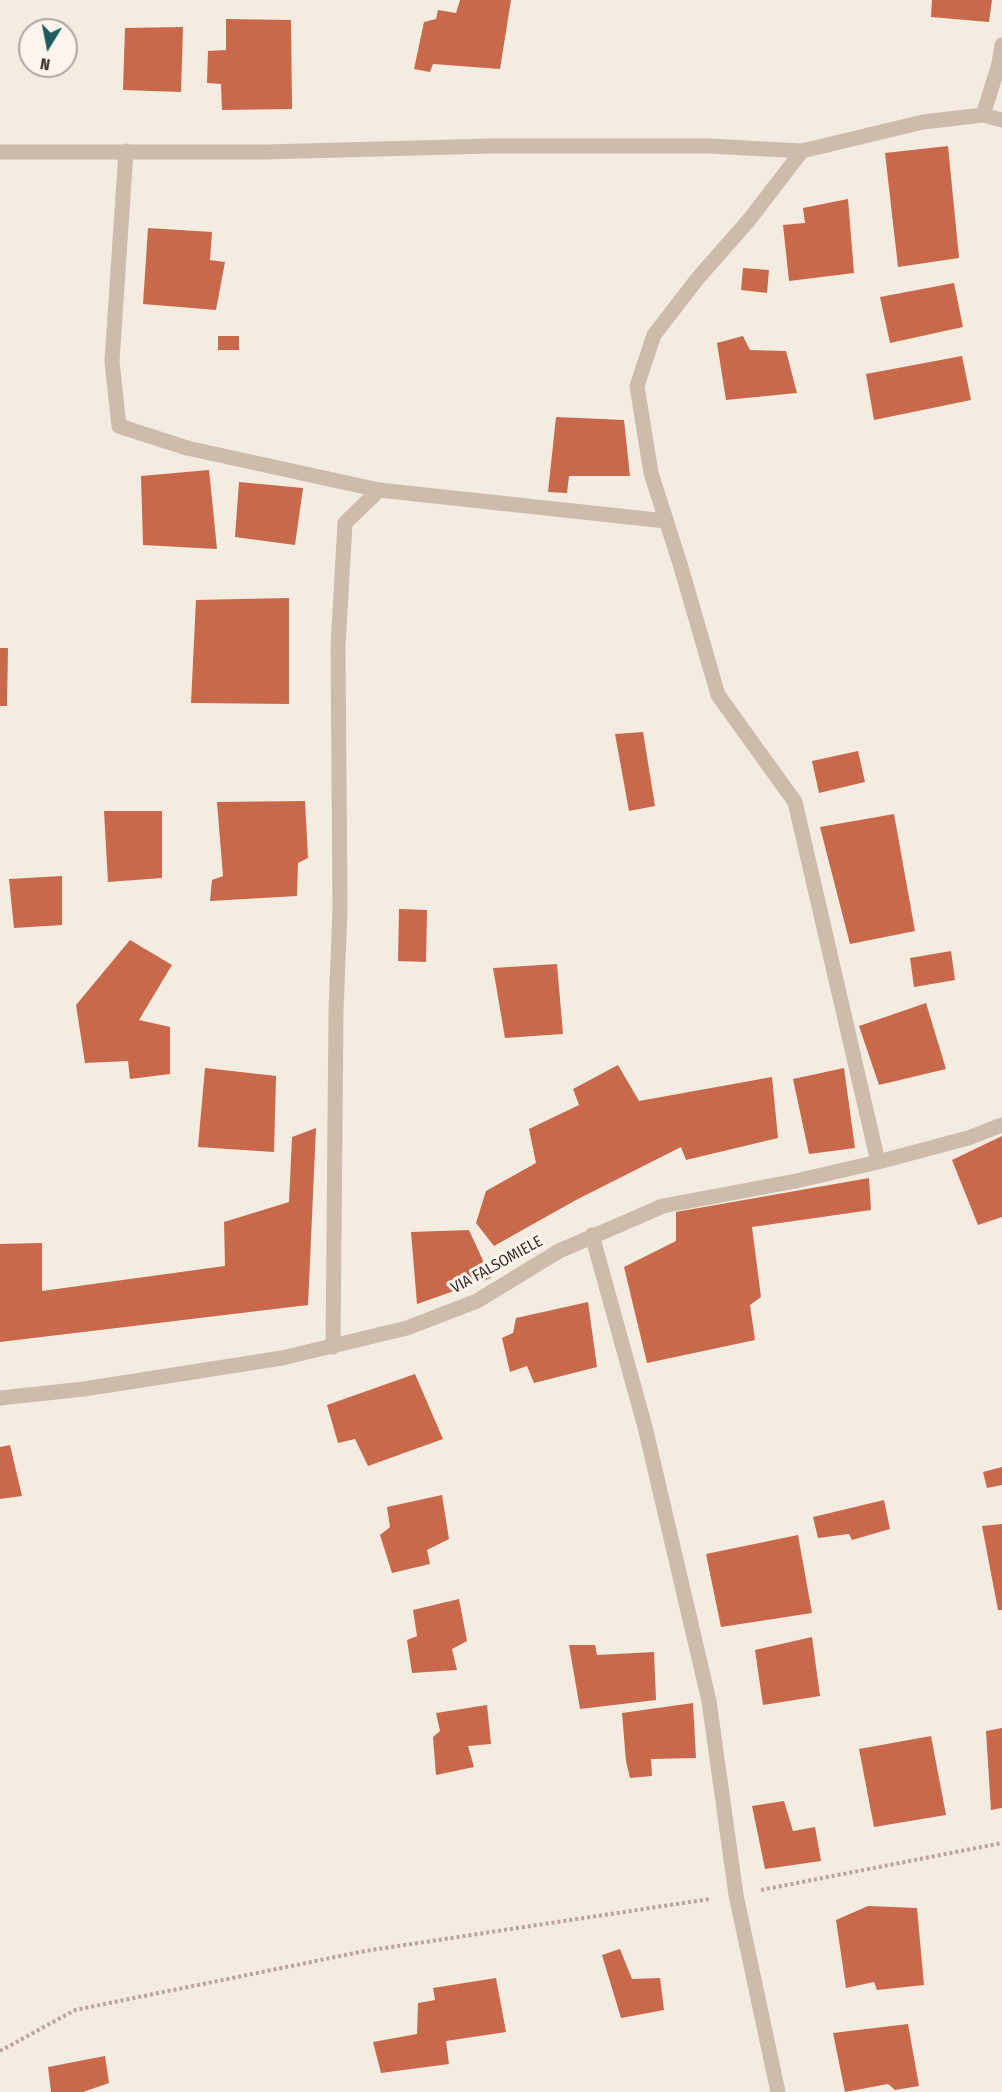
<!DOCTYPE html>
<style>
body{margin:0}
#map{position:relative;width:1002px;height:2092px;overflow:hidden;background:#f4ebe1;font-family:"Fira Sans Condensed",sans-serif}
canvas{display:block}
.north{position:absolute;left:18px;top:18px;width:60px;height:60px;box-sizing:border-box;background:#fbf5ee;border:2px solid #aea6a0;border-radius:50%;rotate:190deg;font-size:16px;font-weight:700;line-height:24px;text-align:center;color:#3b302b}
.north::after{content:'';display:block;margin:auto;width:21px;height:27px;background:#1f5a5e;clip-path:polygon(50% 0,100% 100%,50% 72%,0 100%)}
</style>
<div id="map">
<canvas width="1002" height="2092"></canvas>
<div class="north">N</div>
</div>
<script>
const context = document.querySelector('canvas').getContext('2d');
context.lineJoin = 'round';
function paint(path, color) { context.fillStyle = color; context.fill(path, 'evenodd'); }
const shape = rows => new Path2D(rows.map(r => 'M' + r).join(''));
function stroke(path, color, width, dash) { context.strokeStyle = color; context.lineWidth = width; context.lineCap = dash ? 'butt' : 'round'; context.setLineDash(dash || []); context.stroke(path); }
function drawText(font, color, halo, rows, align = 'center') {
  context.font = font + ' "Fira Sans Condensed",sans-serif'; context.lineWidth = 6; context.setLineDash([]); context.textBaseline = 'middle'; context.strokeStyle = halo; context.fillStyle = color; for (const [text, x, y, turn = 0] of rows) {
    context.save(); context.translate(x, y); context.rotate((+turn || 0) * Math.PI / 180); context.textAlign = isNaN(turn) ? turn : align; if (halo) context.strokeText(text, 0, 0); context.fillText(text, 0, 0); context.restore();
  }
}
paint(shape([
 [460,0,511,0,500,69,433,64,430,72,414,69,424,22,436,19,438,10,456,13],
 [932,0,992,0,989,22,931,17],
 [226,19,291,20,292,109,222,110,221,84,207,83,208,51,226,50],
 [183,27,181,92,123,90,125,28],
 [948,146,959,258,898,267,885,153],
 [848,199,854,273,789,281,783,225,805,223,803,208],
 [148,228,212,232,210,260,225,262,216,310,143,304],
 [743,268,769,270,767,293,741,290],
 [954,283,963,327,890,343,880,297],
 [218,336,239,336,239,350,218,350],
 [743,336,750,350,786,351,797,393,726,400,717,343],
 [962,356,971,400,874,420,866,374],
 [556,417,624,420,630,476,569,476,567,493,548,492],
 [209,470,217,549,143,545,141,476],
 [239,482,303,488,295,545,235,537],
 [289,598,289,704,191,703,196,600],
 [0,648,8,648,7,706,0,706],
 [643,732,655,806,629,811,615,734],
 [858,751,865,782,819,793,812,761],
 [305,801,308,858,298,863,297,896,210,901,212,880,223,876,217,802],
 [104,811,162,811,162,878,108,882],
 [894,814,915,931,850,944,820,827],
 [62,876,62,925,14,928,9,879],
 [399,909,427,910,426,962,398,961],
 [130,940,172,965,139,1020,170,1027,170,1074,130,1079,128,1061,85,1063,76,1005],
 [951,951,955,980,914,987,910,958],
 [557,964,563,1034,505,1038,493,968],
 [926,1003,946,1069,879,1085,859,1026],
 [618,1065,639,1101,772,1077,778,1138,686,1160,681,1147,576,1200,494,1246,476,1223,486,1191,536,1163,529,1129,579,1105,573,1089],
 [205,1068,276,1076,274,1152,198,1147],
 [844,1068,855,1148,809,1154,793,1079],
 [316,1128,308,1305,0,1342,0,1244,42,1243,42,1291,225,1266,224,1222,289,1202,292,1137],
 [1002,1136,1002,1217,978,1225,952,1160],
 [869,1178,871,1210,752,1227,761,1297,750,1305,755,1340,647,1363,624,1267,676,1241,676,1212],
 [469,1230,491,1278,417,1304,411,1232],
 [588,1302,597,1367,534,1383,527,1366,510,1372,502,1338,513,1333,516,1318],
 [415,1374,443,1439,368,1466,355,1439,338,1443,327,1405],
 [10,1445,22,1496,0,1499,0,1447],
 [1002,1467,1002,1485,987,1488,983,1472],
 [442,1495,449,1539,427,1550,430,1564,392,1573,380,1535,390,1527,387,1507],
 [884,1500,890,1529,852,1540,849,1534,818,1538,813,1517],
 [1002,1524,1002,1610,998,1610,982,1526],
 [798,1535,812,1613,721,1627,706,1554],
 [459,1599,467,1641,452,1649,457,1670,412,1673,407,1640,417,1636,413,1610],
 [812,1637,820,1696,763,1705,755,1650],
 [569,1645,595,1645,597,1655,654,1652,656,1700,580,1709],
 [693,1703,696,1758,651,1759,652,1776,630,1778,626,1761,622,1713],
 [487,1705,491,1744,468,1746,474,1767,436,1775,433,1737,440,1731,436,1713],
 [1002,1728,1002,1808,991,1810,986,1731],
 [931,1736,946,1815,874,1827,859,1749],
 [784,1801,793,1831,815,1827,821,1861,765,1869,752,1806],
 [868,1906,917,1908,924,1985,877,1990,874,1982,846,1988,836,1920],
 [620,1949,632,1979,660,1978,664,2010,621,2018,602,1955],
 [496,1978,506,2032,446,2041,449,2064,381,2073,373,2042,417,2034,418,2003,435,2000,433,1988],
 [908,2024,919,2086,895,2090,888,2084,845,2092,833,2033],
 [105,2056,109,2083,83,2092,51,2092,48,2067]
]), '#c8694b');
stroke(shape([
 [761,1890,1002,1843],
 [0,2051,75,2010,365,1951,710,1899]
]), '#b9a596', 4, [3, 3]);
stroke(shape([
 [983,115,1002,120],
 [126,151,112,361,119,426,187,448,379,490],
 [0,152,266,152,490,146,710,146,802,151],
 [878,1162,795,802,718,695,681,567,651,473,637,386,654,335,698,278,749,220,802,151,923,122,983,115,999,64,1002,45],
 [592,1235,645,1427,709,1701,736,1895,778,2092],
 [333,1347,336,1011,340,909,338,646,345,523,379,490,666,521],
 [0,1398,84,1389,282,1358,407,1328,477,1301,559,1251,663,1206,796,1181,878,1162,968,1138,1002,1125]
]), '#cdbbac', 15);
drawText('16px', '#3b302b', '#fbf5ee', [
 ["VIA FALSOMIELE",497,1265,-29]
]);
</script>
